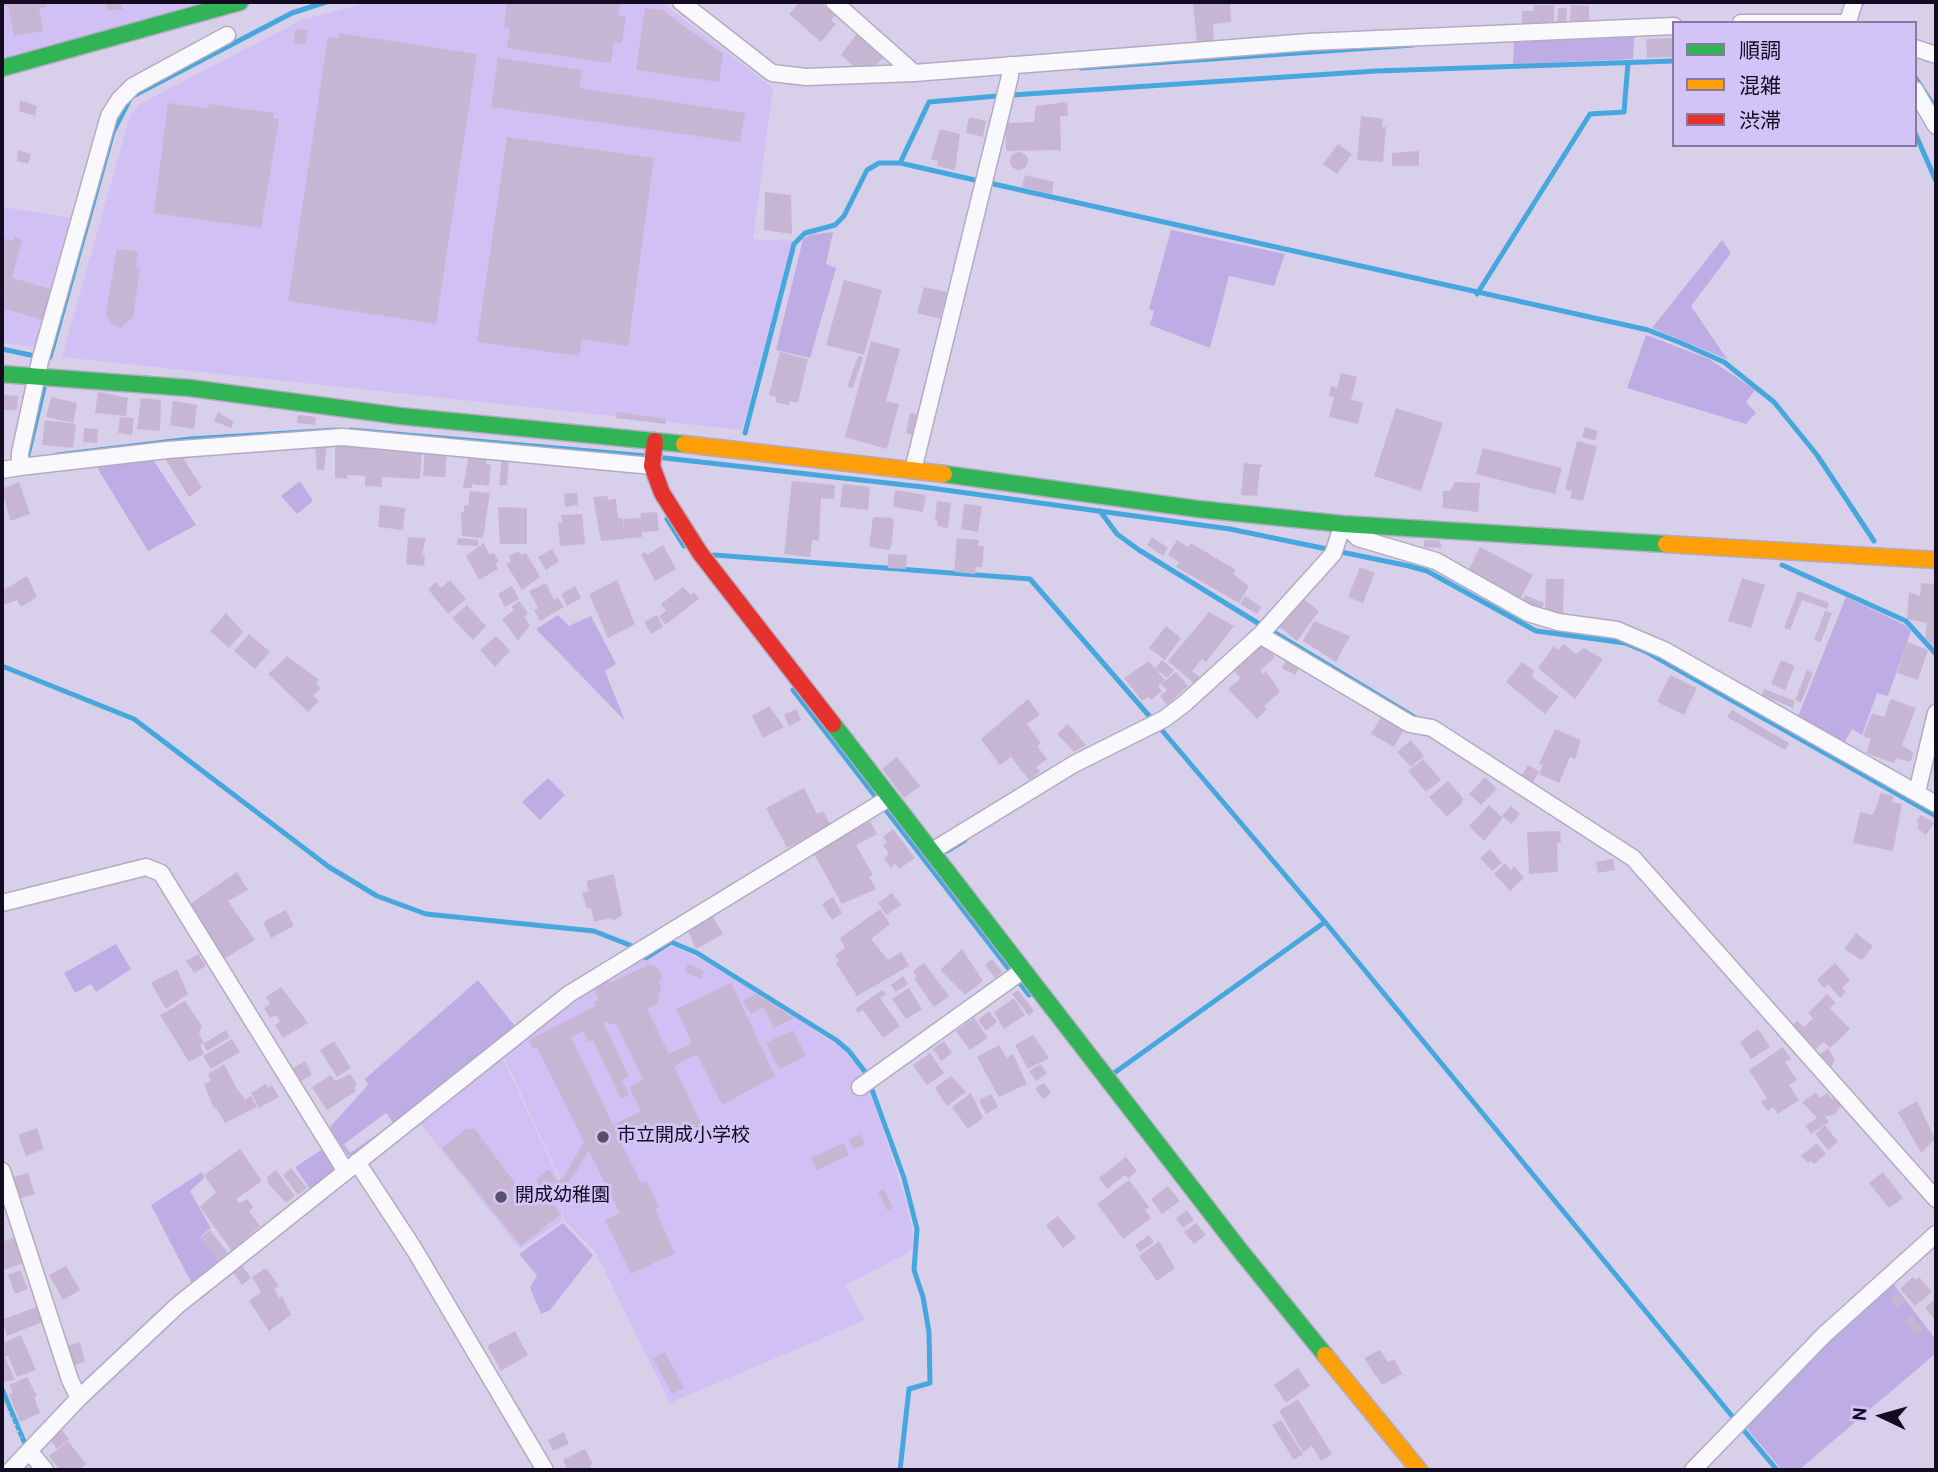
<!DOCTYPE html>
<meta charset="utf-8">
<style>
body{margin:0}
#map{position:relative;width:1938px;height:1472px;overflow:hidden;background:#d8d0eb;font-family:Overpass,"Noto Sans JP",sans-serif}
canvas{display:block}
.frame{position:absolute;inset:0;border:4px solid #130b21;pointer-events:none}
.legend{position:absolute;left:1672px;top:21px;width:245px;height:126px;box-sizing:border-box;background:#d3c4f7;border:2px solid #867aa1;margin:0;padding:9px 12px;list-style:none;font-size:21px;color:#130b21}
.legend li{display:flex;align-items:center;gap:14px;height:35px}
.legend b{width:35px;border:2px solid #867aa1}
.north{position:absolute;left:1847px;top:1381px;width:70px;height:70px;-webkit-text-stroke:5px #d3c4f7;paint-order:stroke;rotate:275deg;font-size:19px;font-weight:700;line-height:28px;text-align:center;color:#130b21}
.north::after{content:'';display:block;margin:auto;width:24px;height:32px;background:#130b21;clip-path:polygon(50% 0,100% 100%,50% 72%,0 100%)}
</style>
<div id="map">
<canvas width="1938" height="1472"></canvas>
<div class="frame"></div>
<ul class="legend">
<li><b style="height:9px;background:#30b455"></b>順調</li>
<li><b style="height:9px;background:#ff9f0a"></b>混雑</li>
<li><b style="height:9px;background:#e5322d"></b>渋滞</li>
</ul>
<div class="north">N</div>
</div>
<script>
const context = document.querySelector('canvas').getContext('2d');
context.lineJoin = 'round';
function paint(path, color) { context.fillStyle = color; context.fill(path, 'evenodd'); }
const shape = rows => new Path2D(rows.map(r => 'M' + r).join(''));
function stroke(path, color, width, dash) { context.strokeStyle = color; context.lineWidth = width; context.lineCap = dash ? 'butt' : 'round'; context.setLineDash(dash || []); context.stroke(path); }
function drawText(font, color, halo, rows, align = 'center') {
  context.font = font + ' Overpass,"Noto Sans JP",sans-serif'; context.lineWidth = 6; context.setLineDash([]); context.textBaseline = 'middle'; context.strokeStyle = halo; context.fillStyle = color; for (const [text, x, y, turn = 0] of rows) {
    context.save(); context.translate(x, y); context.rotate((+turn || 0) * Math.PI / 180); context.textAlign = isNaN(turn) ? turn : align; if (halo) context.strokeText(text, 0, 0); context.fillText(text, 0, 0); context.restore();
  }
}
paint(shape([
 [2,2,213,2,2,61],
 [370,2,661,2,773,88,753,239,792,241,742,430,62,357,130,116,141,103,302,20],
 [2,207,73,218,37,348,2,342],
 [671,946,700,959,788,1012,845,1051,862,1072,871,1094,906,1201,913,1234,912,1248,908,1253,845,1285,865,1320,670,1403,596,1253,563,1219,561,1180,503,1055,542,1022,639,956,646,961],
 [502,1057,559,1180,562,1220,520,1249,419,1122]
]), '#d0c0f3');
paint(shape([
 [1634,37,1633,59,1513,64,1514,42],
 [1171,230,1285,254,1274,286,1229,276,1210,348,1150,325,1154,311,1149,309],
 [833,232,826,264,836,268,810,358,776,350,803,239,810,235],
 [1722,240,1731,253,1691,306,1727,359,1652,328],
 [1646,335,1709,359,1755,390,1746,402,1756,413,1746,424,1627,388],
 [152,458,196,525,148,551,98,469,102,462],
 [300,481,313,501,297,514,281,496],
 [1846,597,1905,625,1911,631,1888,696,1877,693,1862,735,1852,729,1843,745,1797,719],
 [558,615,569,626,591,616,616,664,605,671,625,721,536,629],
 [548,778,565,795,540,820,522,802],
 [116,944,131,969,96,992,91,984,75,993,64,973],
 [478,980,518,1030,350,1158,329,1128,368,1085,365,1079],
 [386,1113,393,1123,350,1153,344,1144],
 [326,1147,336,1168,310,1189,295,1167],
 [202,1172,204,1178,190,1191,211,1228,201,1236,220,1262,193,1286,151,1205],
 [563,1223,593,1255,550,1310,541,1314,530,1288,537,1275,519,1254],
 [1892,1282,1936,1340,1936,1353,1799,1470,1782,1470,1744,1425]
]), '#beace4');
stroke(shape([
 [1862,3,1863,2],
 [1081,68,1413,45],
 [1915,77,1936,109],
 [1012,95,1376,71,1674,61],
 [1915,133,1936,181],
 [900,163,929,102,997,96],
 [989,183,1648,330,1681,343,1724,362,1774,402,1817,455,1874,541],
 [1477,294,1590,114,1624,112,1628,63],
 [2,349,35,356],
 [50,357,113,132,131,97,292,13,326,2],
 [350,430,647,456],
 [745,433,794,244,805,233,835,225,844,216,867,170,879,163,900,163,979,181],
 [57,455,190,439,336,430],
 [656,457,923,487,1230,529,1409,566,1427,571,1536,631,1625,643,1647,652,1936,816],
 [27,459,44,388],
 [1100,511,1117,534,1139,550,1261,625],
 [667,519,684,546],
 [714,555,1030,579,1151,718],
 [1782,565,1906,621,1936,654],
 [1275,633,1419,720],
 [2,666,134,719,329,867,377,896,426,914,594,931,632,946],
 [793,690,1029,995],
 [1160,728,1325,922,1732,1416],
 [947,851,965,840],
 [644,956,646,958,671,942,697,953,836,1040,849,1051,866,1073,904,1178,917,1229,914,1270,923,1297,929,1332,930,1383,909,1389,900,1470],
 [1114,1073,1325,922],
 [2,1389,25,1444],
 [1741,1427,1777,1470]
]), '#46a7de', 5);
paint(shape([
 [2,2,45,2,46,7,39,8,43,31,14,36,8,6,2,7],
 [106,2,121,2,123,9,108,11],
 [507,2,620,2,618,15,626,16,622,43,614,42,611,63,507,48,510,28,504,27],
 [799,2,820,2,836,15,831,20,836,24,821,42,789,14],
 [1193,2,1230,2,1231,22,1213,24,1214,43,1197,44],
 [1534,5,1554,5,1554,24,1522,23,1522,11,1534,11],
 [1571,5,1589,6,1589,21,1570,21],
 [645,8,662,10,723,54,719,82,636,70],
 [1558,8,1567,8,1566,22,1557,22],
 [296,29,308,31,305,45,293,43],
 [858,32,885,56,870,71,860,72,841,55],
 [339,33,477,54,436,324,288,301,328,37,338,38],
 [1674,38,1674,57,1647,58,1646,39],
 [498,58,582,70,579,88,745,113,740,142,491,107],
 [20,100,37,106,35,116,19,111],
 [1067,102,1068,116,1060,116,1061,150,1006,151,1005,123,1034,122,1036,106],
 [168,103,208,109,209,104,274,113,273,118,279,119,261,228,154,213],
 [1361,116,1383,119,1382,127,1386,127,1383,162,1357,160],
 [969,117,986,121,983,137,966,133],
 [940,129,960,134,955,170,937,166,938,161,931,159],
 [507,137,654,158,628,346,582,339,579,356,477,342],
 [1338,144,1352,154,1337,174,1323,164],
 [18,150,31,154,28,164,17,161],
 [1419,151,1419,166,1392,166,1392,153],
 '1010 161a9 9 0 1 1 18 0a9 9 0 1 1-18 0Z',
 [1025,175,1054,182,1052,194,1022,187],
 [765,192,791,195,792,234,764,230],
 [14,237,22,239,12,278,51,289,43,320,2,308,5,292,2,291,2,238,13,241],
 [117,249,138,252,135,267,140,268,133,317,120,328,110,323,106,313],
 [844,280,882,290,864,355,826,345],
 [924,287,947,292,940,319,917,313],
 [871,341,900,349,886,401,899,404,887,449,845,437],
 [780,352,808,359,798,403,790,401,789,405,775,402,777,397,769,395],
 [858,356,863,357,853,388,847,387],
 [1341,373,1357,377,1351,400,1363,402,1358,424,1329,417,1334,397,1329,396,1331,386,1337,388],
 [98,392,128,398,126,416,95,413],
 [2,395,18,396,17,410,2,410],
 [51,397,77,403,73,423,46,417],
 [141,398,161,400,160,431,137,429],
 [173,401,197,405,194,429,170,425],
 [1396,408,1443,423,1421,491,1374,476],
 [218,412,234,422,231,428,214,421],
 [617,412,666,419,666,424,616,418],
 [910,413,917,414,912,435,906,433],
 [298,415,316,417,315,425,297,423],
 [120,417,134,418,132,435,118,433],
 [45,420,76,424,73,448,42,445],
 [1585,427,1598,431,1595,441,1582,437],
 [84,428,98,429,97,443,83,442],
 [1577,441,1597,446,1583,501,1570,498,1572,491,1565,489],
 [335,442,422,447,420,479,382,477,382,487,365,486,365,476,347,475,347,479,335,478],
 [315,443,327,443,324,470,317,470],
 [425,448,447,450,445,477,423,476],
 [1483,448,1562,468,1555,494,1476,474],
 [469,454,487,456,486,464,491,465,489,486,472,484,472,488,463,488],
 [182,456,202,488,189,497,165,459],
 [502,457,509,457,507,485,499,485],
 [1244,463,1263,465,1260,468,1257,496,1241,495],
 [792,481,835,485,834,499,821,498,819,541,812,540,810,557,784,554],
 [19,482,30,514,10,521,2,489],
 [1455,482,1480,483,1478,512,1443,508,1443,491,1450,491],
 [843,484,870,487,868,510,840,507],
 [895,490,926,495,923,512,893,507],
 [470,491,490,493,483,538,462,536,461,512,464,513,464,505,468,506],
 [577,493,578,505,565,507,564,494],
 [608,496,608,500,616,499,618,518,623,518,624,529,624,519,641,518,640,513,657,512,659,531,642,532,642,537,601,541,593,497],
 [937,501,951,503,948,528,937,526,938,521,935,520],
 [964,504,982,506,978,532,961,529],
 [380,505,405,508,403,530,378,527],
 [498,507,527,508,527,544,500,544],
 [582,514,585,544,560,546,558,523,562,523,561,515],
 [873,517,892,518,894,521,891,548,888,550,869,547],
 [408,537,426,538,422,555,425,555,424,566,406,564],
 [1152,537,1168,548,1163,556,1147,545],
 [458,538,478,540,478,546,457,545],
 [957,538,979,540,978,546,984,546,982,567,976,567,975,574,954,572],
 [1177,540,1188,547,1191,543,1236,570,1233,574,1249,586,1239,603,1176,567,1179,562,1168,555],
 [1424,540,1439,540,1442,548,1424,547],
 [484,543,489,554,494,553,499,562,495,564,498,569,479,580,466,556],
 [663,545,676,569,655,581,641,554,645,552,647,555],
 [1480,547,1533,575,1520,599,1468,571],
 [552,549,559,562,546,570,538,557],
 [519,551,521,555,526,553,540,577,522,590,506,564,511,561,509,556],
 [888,554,907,555,906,569,888,568],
 [1360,567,1375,573,1363,603,1348,597],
 [27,576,37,597,21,607,17,600,2,606,2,591],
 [1742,578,1765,585,1751,628,1728,621],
 [1546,579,1564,579,1563,613,1545,612],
 [450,580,466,599,448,614,428,589,436,582,441,588],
 [617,580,635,624,608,638,589,594],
 [546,583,554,600,558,598,564,607,540,621,534,610,538,608,529,591],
 [1921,583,1936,584,1936,648,1925,638,1927,623,1907,619,1909,592,1920,596],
 [512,586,519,599,505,607,498,594],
 [575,586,581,598,567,606,561,594],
 [683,587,691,595,694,592,699,599,665,625,659,616,666,611,661,604],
 [1798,591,1829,603,1827,609,1802,600,1790,630,1784,628],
 [1525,595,1544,603,1541,610,1522,602],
 [1245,596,1261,607,1257,614,1240,604],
 [1304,599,1319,611,1297,641,1280,627],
 [519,601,528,613,524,617,530,625,518,641,502,619,514,610,511,607],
 [467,605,486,626,473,640,452,618],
 [1825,611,1832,613,1821,642,1814,640],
 [1209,612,1234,626,1206,662,1202,659,1192,671,1200,677,1195,684,1168,661],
 [226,613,243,632,229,648,210,631],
 [657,615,663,627,651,634,644,622],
 [1314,621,1350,636,1336,662,1303,641],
 [1166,626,1181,638,1165,660,1149,648],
 [249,634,270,652,255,669,234,651],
 [496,636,510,651,495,667,480,650],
 [1907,642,1928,650,1918,680,1897,673],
 [1263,644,1275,657,1260,671,1263,674,1266,671,1280,692,1264,706,1267,709,1257,719,1228,689,1241,678,1234,671],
 [1564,644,1576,654,1584,648,1603,659,1575,699,1538,668,1554,646,1558,650],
 [287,656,319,680,316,684,321,688,313,696,319,701,308,712,268,674],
 [1287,659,1300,666,1295,675,1282,668],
 [1162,660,1174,670,1167,678,1155,668],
 [1781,660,1795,666,1785,690,1771,684],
 [1149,661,1165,680,1158,686,1162,691,1151,700,1148,697,1142,701,1124,678],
 [1522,662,1534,671,1532,677,1559,697,1545,714,1506,682],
 [1807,670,1813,673,1801,703,1795,700],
 [1176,672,1188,686,1167,705,1160,696,1167,690,1161,684],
 [1670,675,1697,688,1684,715,1657,702],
 [1764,689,1795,701,1793,708,1762,695],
 [1028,699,1040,715,1027,724,1041,743,1037,746,1047,759,1036,767,1040,772,1029,780,1011,757,1000,765,981,739],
 [1891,699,1916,708,1902,745,1914,753,1910,762,1896,758,1894,763,1866,753,1871,739,1863,736,1872,713,1884,717],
 [769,706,784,727,763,738,752,716],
 [796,709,801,720,789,726,784,715],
 [1732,710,1789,743,1785,750,1727,717],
 [1381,717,1404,729,1394,747,1371,734],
 [1068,724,1086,745,1074,752,1057,734],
 [1555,729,1581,740,1575,759,1570,757,1559,783,1539,774,1543,765,1539,764],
 [1411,740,1424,756,1411,767,1397,752],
 [897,757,920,786,904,798,882,769],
 [1423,759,1441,780,1426,792,1408,771],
 [1528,765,1539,771,1533,783,1521,777],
 [1485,777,1497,789,1481,805,1469,794],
 [1448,781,1463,798,1462,803,1447,817,1429,797],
 [804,788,817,814,823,811,831,826,787,848,766,808],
 [1881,793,1893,796,1892,802,1902,804,1893,851,1853,843,1860,812,1873,815],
 [1489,805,1503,818,1484,841,1469,826],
 [1511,806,1520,814,1511,824,1502,816],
 [1921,815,1934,823,1926,835,1917,828,1919,824,1916,822],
 [870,821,877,834,856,845,873,875,869,877,876,889,842,904,813,852],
 [893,829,915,858,899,869,895,864,891,868,884,858,889,854,883,845,887,842,883,837],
 [1560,831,1561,842,1557,843,1558,872,1529,874,1527,832],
 [1490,849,1502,863,1492,871,1480,858],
 [1613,859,1615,870,1598,873,1596,862],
 [1505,863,1511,870,1514,866,1524,878,1510,891,1494,874],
 [237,872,248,890,228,901,255,940,224,959,187,906],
 [614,874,622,915,613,921,612,918,594,922,591,908,587,909,582,893,589,891,586,881],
 [892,893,901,905,886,915,878,903],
 [833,897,842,913,832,920,822,904],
 [880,909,890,924,871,939,888,960,901,952,909,966,857,996,836,963,839,961,835,955,845,948,840,938],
 [286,910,294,926,271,938,263,922],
 [712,915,723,934,696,949,687,929],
 [1856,933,1873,946,1862,960,1844,949],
 [962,949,983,981,965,995,940,970],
 [198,954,206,966,194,973,186,961],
 [992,959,1002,972,995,978,985,965],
 [924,963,949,996,934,1007,914,978,917,977,913,971],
 [1835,963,1850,980,1842,988,1846,992,1840,998,1828,984,1824,988,1817,980],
 [650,964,656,966,663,978,658,981,661,986,658,1003,647,1009,669,1054,692,1043,676,1009,731,983,775,1076,722,1105,697,1054,674,1066,702,1126,658,1146,646,1122,618,1136,641,1183,647,1181,659,1207,655,1209,675,1253,631,1274,605,1220,620,1213,589,1151,568,1184,567,1181,546,1196,561,1214,521,1246,442,1148,467,1128,470,1130,474,1128,527,1199,563,1178,584,1142,537,1047,533,1049,529,1040,595,1006,594,1002,598,1000,593,986,607,978,610,983],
 [603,1022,617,1025,643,1080,629,1087,641,1111,613,1125,571,1037,583,1031,588,1042,593,1040,621,1099,629,1095,622,1080,629,1077],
 [688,964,704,971,701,979,685,972],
 [177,969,188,994,166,1009,151,983],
 [903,976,908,984,896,992,891,985],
 [281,987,308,1023,283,1038,275,1025,280,1021,276,1015,270,1018,264,1008,270,1004,266,997],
 [909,988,922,1009,906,1019,892,999],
 [882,990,886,994,880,998,900,1026,883,1038,863,1010,858,1013,855,1009],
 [1018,990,1034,1011,1029,1016,1012,994],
 [756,994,794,1018,774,1028,763,1007,751,1014,743,1001],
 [1827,994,1836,1003,1830,1008,1850,1029,1830,1048,1824,1042,1815,1050,1791,1027,1797,1021,1804,1027,1813,1018,1808,1013],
 [1014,998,1025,1015,1004,1029,994,1012],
 [185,1001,202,1026,199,1034,204,1043,200,1045,204,1054,189,1062,160,1015],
 [989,1011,997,1022,986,1031,978,1020],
 [974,1018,988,1038,970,1050,956,1031],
 [1758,1029,1770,1047,1751,1059,1740,1042],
 [226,1030,230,1037,207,1051,203,1044],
 [793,1030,806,1056,779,1069,766,1043],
 [1033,1035,1049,1058,1028,1069,1015,1045],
 [232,1039,240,1052,211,1069,203,1056],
 [334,1041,351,1068,337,1077,320,1050],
 [944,1041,952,1053,941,1061,933,1049],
 [999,1045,1007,1058,1013,1054,1027,1084,999,1097,977,1057],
 [1783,1047,1791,1059,1785,1062,1797,1080,1789,1085,1799,1100,1778,1114,1773,1107,1768,1111,1761,1102,1767,1098,1749,1070],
 [1828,1048,1835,1060,1829,1070,1818,1056],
 [930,1053,944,1073,927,1085,913,1065],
 [305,1061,312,1075,297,1083,290,1070],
 [224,1064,237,1089,245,1099,251,1096,257,1107,225,1123,216,1108,214,1109,204,1084,211,1081,208,1074],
 [1041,1064,1047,1074,1036,1081,1029,1071],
 [350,1074,357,1085,354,1088,356,1091,327,1110,312,1087,331,1075,335,1081],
 [951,1076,966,1092,947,1106,935,1088],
 [1044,1083,1051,1093,1043,1099,1035,1088],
 [266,1084,268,1088,272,1085,279,1097,259,1108,251,1093],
 [1816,1092,1820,1098,1827,1093,1832,1099,1835,1096,1841,1105,1835,1114,1828,1116,1824,1114,1829,1122,1811,1134,1805,1126,1817,1118,1802,1102],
 [971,1093,983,1118,968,1129,952,1107],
 [991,1094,998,1107,986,1114,979,1100],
 [1917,1101,1935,1139,1921,1153,1898,1112],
 [1825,1125,1838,1142,1828,1150,1815,1134],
 [37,1128,44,1149,26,1156,18,1135],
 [860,1134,865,1144,854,1149,849,1140],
 [844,1143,849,1155,817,1170,811,1158],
 [1817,1143,1826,1154,1814,1164,1811,1161,1808,1163,1801,1156],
 [240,1149,262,1181,236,1199,239,1203,247,1199,253,1207,249,1211,260,1226,232,1251,200,1207,216,1192,204,1175],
 [1126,1157,1137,1171,1128,1179,1125,1175,1107,1189,1099,1178],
 [291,1168,307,1188,298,1195,283,1175],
 [549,1169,557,1180,544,1190,536,1180],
 [276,1170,295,1196,286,1203,268,1183,267,1177],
 [1883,1172,1903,1198,1889,1208,1869,1183],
 [28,1173,35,1194,17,1200,10,1178],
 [1129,1180,1149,1207,1145,1210,1151,1218,1123,1239,1097,1204],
 [1168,1186,1180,1201,1162,1214,1151,1199],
 [884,1189,893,1208,887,1210,878,1192],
 [1187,1210,1194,1220,1183,1228,1176,1218],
 [1058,1216,1076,1238,1063,1248,1046,1225],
 [1196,1223,1206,1235,1194,1244,1184,1232],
 [210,1230,228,1253,218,1261,200,1238],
 [1149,1235,1154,1242,1140,1252,1135,1245],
 [15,1237,22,1264,2,1270,2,1242],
 [1159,1241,1175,1268,1157,1281,1139,1256],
 [241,1264,251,1278,242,1285,232,1271],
 [66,1266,80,1290,63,1300,49,1275],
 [266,1268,279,1286,274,1289,279,1298,282,1296,291,1315,269,1331,249,1301,261,1292,252,1277],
 [20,1270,28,1289,15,1294,8,1275],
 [1913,1277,1916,1280,1919,1277,1932,1292,1915,1306,1900,1289],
 [1898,1292,1905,1302,1897,1308,1890,1298],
 [1936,1298,1936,1321,1925,1308],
 [39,1306,45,1321,7,1336,2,1320],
 [1912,1315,1923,1329,1915,1335,1904,1321],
 [515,1331,528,1355,501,1371,487,1346],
 [21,1335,36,1370,17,1377,8,1356,5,1357,15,1380,2,1382,2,1344,6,1352,3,1343],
 [80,1342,85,1362,67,1367,61,1348],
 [1380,1350,1388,1362,1394,1359,1402,1374,1382,1385,1364,1358],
 [665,1352,684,1388,672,1394,653,1359],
 [1298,1368,1310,1386,1286,1403,1274,1385],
 [27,1377,37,1396,34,1397,40,1413,20,1422,9,1395,13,1393,9,1385],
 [1298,1399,1332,1454,1321,1461,1312,1446,1303,1452,1279,1411],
 [1281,1420,1303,1454,1294,1460,1272,1425],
 [60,1428,69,1439,57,1449,48,1437],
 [564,1432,569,1444,553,1451,548,1440],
 [68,1441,86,1464,79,1470,60,1470,49,1456],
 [585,1449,593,1464,590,1466,592,1470,568,1470,563,1460]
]), '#c7b6d3');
const street = shape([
 [681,2,772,73,806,77,914,73],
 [834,2,914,73,1309,42,1674,26],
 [1848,22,1854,2],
 [1741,23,1848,23],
 [1915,48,1936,55],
 [1915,90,1936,126],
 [20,467,167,450,342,437,652,466],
 [2,470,20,467,20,453,40,361,109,116,119,100,133,86,227,35],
 [913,470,1010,76,1010,65],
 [1343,524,1358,538,1436,561,1528,613,1558,622,1617,630,1664,650,1936,804],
 [1260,635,1410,724,1432,728,1633,858,1936,1199],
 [1917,792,1936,713],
 [932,851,1074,764,1164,719,1184,704,1260,635,1333,554,1343,524],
 [2,903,146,867,161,873,345,1170],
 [860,1087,1022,971],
 [357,1162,414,1249,545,1470],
 [2,1171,70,1380,79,1398],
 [29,1451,45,1470],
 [11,1470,79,1398,178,1305,569,994,889,798],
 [1693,1470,1824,1335,1936,1234]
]);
const fast = shape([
 [2,68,240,2],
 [2,374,190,388,400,416,684,444],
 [944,474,1198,509,1343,524,1666,544],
 [833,724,1239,1249,1325,1355]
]);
const slow = shape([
 [684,444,944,474],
 [1666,544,1936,560],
 [1325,1355,1419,1470]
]);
const jam = shape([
 [655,441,652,466,662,493,700,553,833,724]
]);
stroke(street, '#b2abc2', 19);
stroke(fast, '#b2abc2', 19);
stroke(slow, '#b2abc2', 19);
stroke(jam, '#b2abc2', 19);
stroke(shape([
 [2,1399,20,1438]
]), '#d0cdd6', 3.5, [2, 5]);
stroke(street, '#f9f8fc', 16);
stroke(fast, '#30b455', 16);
stroke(slow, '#ff9f0a', 16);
stroke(jam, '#e5322d', 16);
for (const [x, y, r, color] of [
 [603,1137,7,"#585068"],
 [501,1197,7,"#585068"]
]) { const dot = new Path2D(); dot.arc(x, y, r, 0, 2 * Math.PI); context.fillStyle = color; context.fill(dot); stroke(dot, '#d3c4f7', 2.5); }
drawText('19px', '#130b21', '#d3c4f7', [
 ["市立開成小学校",617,1137],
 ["開成幼稚園",515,1197]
], 'left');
</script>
